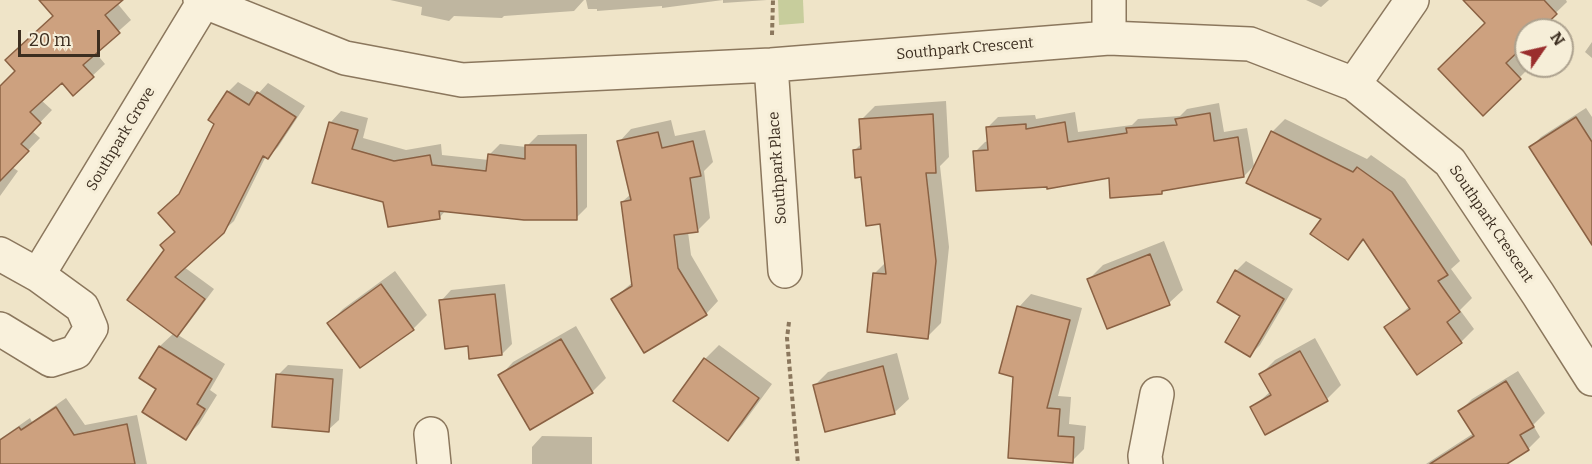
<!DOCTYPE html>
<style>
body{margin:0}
#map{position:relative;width:1592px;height:464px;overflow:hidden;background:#efe4c8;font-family:Bitter,serif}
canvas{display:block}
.north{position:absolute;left:1514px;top:18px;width:60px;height:60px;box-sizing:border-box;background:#f6eed8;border:2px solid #aca18e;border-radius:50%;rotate:56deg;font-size:16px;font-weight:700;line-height:24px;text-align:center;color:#3c2e20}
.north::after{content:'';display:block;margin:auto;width:21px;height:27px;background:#9a2e2d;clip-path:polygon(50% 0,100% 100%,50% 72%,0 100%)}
.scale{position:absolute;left:18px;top:30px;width:82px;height:27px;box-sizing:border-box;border:3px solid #3c2e20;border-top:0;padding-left:8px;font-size:18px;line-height:21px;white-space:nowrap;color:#3c2e20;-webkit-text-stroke:4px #f6eed8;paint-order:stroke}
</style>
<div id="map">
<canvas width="1592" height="464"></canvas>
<div class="north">N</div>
<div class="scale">20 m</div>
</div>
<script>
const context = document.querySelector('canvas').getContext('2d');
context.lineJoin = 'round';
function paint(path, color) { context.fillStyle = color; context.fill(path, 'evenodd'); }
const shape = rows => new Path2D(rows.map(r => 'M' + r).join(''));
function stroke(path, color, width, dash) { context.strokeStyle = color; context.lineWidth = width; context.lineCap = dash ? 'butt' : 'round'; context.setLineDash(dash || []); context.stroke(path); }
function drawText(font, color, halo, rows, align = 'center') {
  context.font = font + ' Bitter,serif'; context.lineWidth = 6; context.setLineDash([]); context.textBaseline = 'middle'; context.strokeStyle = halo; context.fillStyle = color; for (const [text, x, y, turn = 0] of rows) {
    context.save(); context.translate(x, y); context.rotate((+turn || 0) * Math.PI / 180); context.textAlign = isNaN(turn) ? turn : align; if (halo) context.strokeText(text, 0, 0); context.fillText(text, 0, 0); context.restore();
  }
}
paint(shape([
 [778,0,803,0,804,23,779,25]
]), '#c7cd9c');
paint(shape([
 [53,0,119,0,117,3,131,20,95,52,105,64,73,94,62,81,41,100,52,110,32,131,40,138,12,167,18,171,0,196,0,89,17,71,54,15],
 [390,0,584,0,574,11,504,16,502,18,454,16,449,21,421,15,422,7],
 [586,0,723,0,662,8,662,6,597,11,597,9,588,9],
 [723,0,767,0,723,3],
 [1306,0,1329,0,1321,7],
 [1482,0,1566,0,1567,2,1538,30,1526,30,1516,51,1526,61,1526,66,1531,66,1483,114,1487,23],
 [1592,42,1592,58,1585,52],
 [238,82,258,94,268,83,305,106,278,147,268,157,266,156,234,221,184,267,214,289,187,325,178,335,225,364,210,390,217,395,199,424,185,438,158,388,141,377,160,346,174,333,166,249,176,231,182,193,216,123,210,119,228,92],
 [946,101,949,157,940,166,949,247,941,323,927,337,875,273,886,262,882,222,855,150,862,143,861,120,875,106],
 [1219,103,1224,132,1247,128,1254,166,1244,176,1165,189,1162,192,1110,176,975,152,985,142,989,141,988,127,998,117,1035,115,1036,119,1075,112,1078,132,1132,125,1138,119,1180,116,1187,109],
 [1586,108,1592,117,1592,244,1531,147,1541,137],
 [341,111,368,118,363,138,406,150,441,144,442,155,489,160,489,155,500,144,526,147,538,135,587,134,587,207,576,218,446,210,440,217,385,201,330,123],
 [1285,119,1367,159,1371,155,1405,179,1460,261,1451,269,1472,298,1460,310,1474,329,1461,342,1386,327,1410,306,1365,239,1348,258,1272,132],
 [671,120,675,136,705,130,713,162,704,171,710,218,697,231,688,232,691,255,718,301,706,314,613,299,633,282,622,202,631,194,619,142,631,129],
 [1164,241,1183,290,1169,303,1089,279,1103,265],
 [1246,261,1293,289,1260,345,1250,355,1242,315,1236,271],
 [395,271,427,315,413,329,329,323,343,309],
 [505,284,512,344,502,354,469,345,441,301,451,290],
 [1031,294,1082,308,1058,396,1071,397,1069,424,1086,426,1084,449,1072,461,1015,376,1019,307],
 [576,326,606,378,592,392,500,376,513,362],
 [1315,338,1341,385,1327,399,1252,408,1271,391,1261,374,1275,360],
 [719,345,772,384,742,425,728,439,705,359],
 [897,353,909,399,895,412,826,430,814,386,828,372],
 [288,365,343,369,339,420,328,430,278,375],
 [1518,371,1545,413,1533,425,1540,437,1528,449,1504,464,1426,464,1474,433,1460,411,1472,399],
 [66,398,85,425,137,415,147,464,5,464,0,457,0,439,30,418,32,422],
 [542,436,592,437,592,464,532,464,532,447]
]), '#0003');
const building = shape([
 [39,0,123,0,105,15,120,33,83,65,94,77,73,96,62,83,30,112,41,123,21,144,29,151,0,181,0,86,15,71,5,60,53,16,39,0],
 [1463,0,1544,0,1557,14,1540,30,1526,30,1526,44,1506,63,1521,79,1483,116,1438,69,1485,23,1463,0],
 [227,91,249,105,257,92,296,117,268,159,263,156,224,233,175,277,205,299,177,337,127,300,164,250,160,245,175,232,158,213,179,194,214,124,208,120,227,91],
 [1210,113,1214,141,1238,137,1244,177,1162,191,1162,194,1110,198,1109,178,1047,189,1047,187,976,191,973,151,988,150,986,127,1026,124,1026,129,1065,122,1068,142,1127,133,1126,128,1177,125,1175,119,1210,113],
 [933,114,936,173,926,173,936,261,928,339,867,332,873,273,886,274,880,224,866,226,861,177,855,178,853,150,861,149,859,119,933,114],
 [1576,117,1592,142,1592,245,1529,147,1576,117],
 [329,122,358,130,352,149,394,161,430,155,432,165,486,171,488,154,525,159,525,145,576,145,577,220,524,220,439,211,440,219,388,227,383,202,312,183,329,122],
 [1271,131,1353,172,1357,167,1392,192,1448,275,1438,281,1460,312,1447,322,1462,343,1417,375,1384,327,1410,309,1363,239,1348,260,1310,234,1321,219,1246,183,1271,131],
 [658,132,662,148,693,141,701,176,690,178,698,232,674,235,678,268,707,315,644,353,611,299,632,286,621,202,631,200,617,141,658,132],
 [1150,254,1170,305,1107,329,1087,279,1150,254],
 [1235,270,1284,299,1250,357,1225,342,1240,316,1217,302,1235,270],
 [381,284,414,330,360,368,327,323,381,284],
 [495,294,502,355,469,359,468,346,445,349,439,300,495,294],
 [1017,306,1070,320,1047,408,1060,409,1058,436,1074,437,1073,463,1008,458,1013,377,999,373,1017,306],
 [561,339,593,393,530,430,498,375,561,339],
 [159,346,212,379,197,404,205,409,186,440,142,412,156,389,139,378,159,346],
 [1300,351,1328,401,1265,435,1250,407,1271,395,1259,374,1300,351],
 [704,358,759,398,728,441,673,401,704,358],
 [883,366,895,414,825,432,813,385,883,366],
 [276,374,333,379,329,432,272,427,276,374],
 [1506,381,1534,427,1520,435,1529,450,1507,464,1430,464,1474,436,1458,411,1506,381],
 [56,407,74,435,127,424,135,464,0,464,0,440,19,427,21,430,56,407]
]);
paint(building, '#cda17f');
stroke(building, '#8a6143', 1.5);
const minor = shape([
 [200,0,345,58,462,80,771,65,1109,38,1250,44,1354,84,1450,162,1538,294,1592,379],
 [1109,0,1109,38],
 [771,65,785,271],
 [1354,84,1412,0],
 [0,254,38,275,82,307,91,328,76,352,51,360,0,329],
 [38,275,203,3],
 [431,434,434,464],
 [1146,464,1145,456,1157,394]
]);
stroke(minor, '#8b775d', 36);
stroke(shape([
 [772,35,773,0],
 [789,322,787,338,798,464]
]), '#8b775d', 4, [4.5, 3]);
stroke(minor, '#f9f1dc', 33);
drawText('15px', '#3c2e20', '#f6eed8', [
 ["Southpark Crescent",965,49,-5],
 ["Southpark Grove",121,139,-59],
 ["Southpark Place",778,168,-94],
 ["Southpark Crescent",1491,224,56]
]);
</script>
